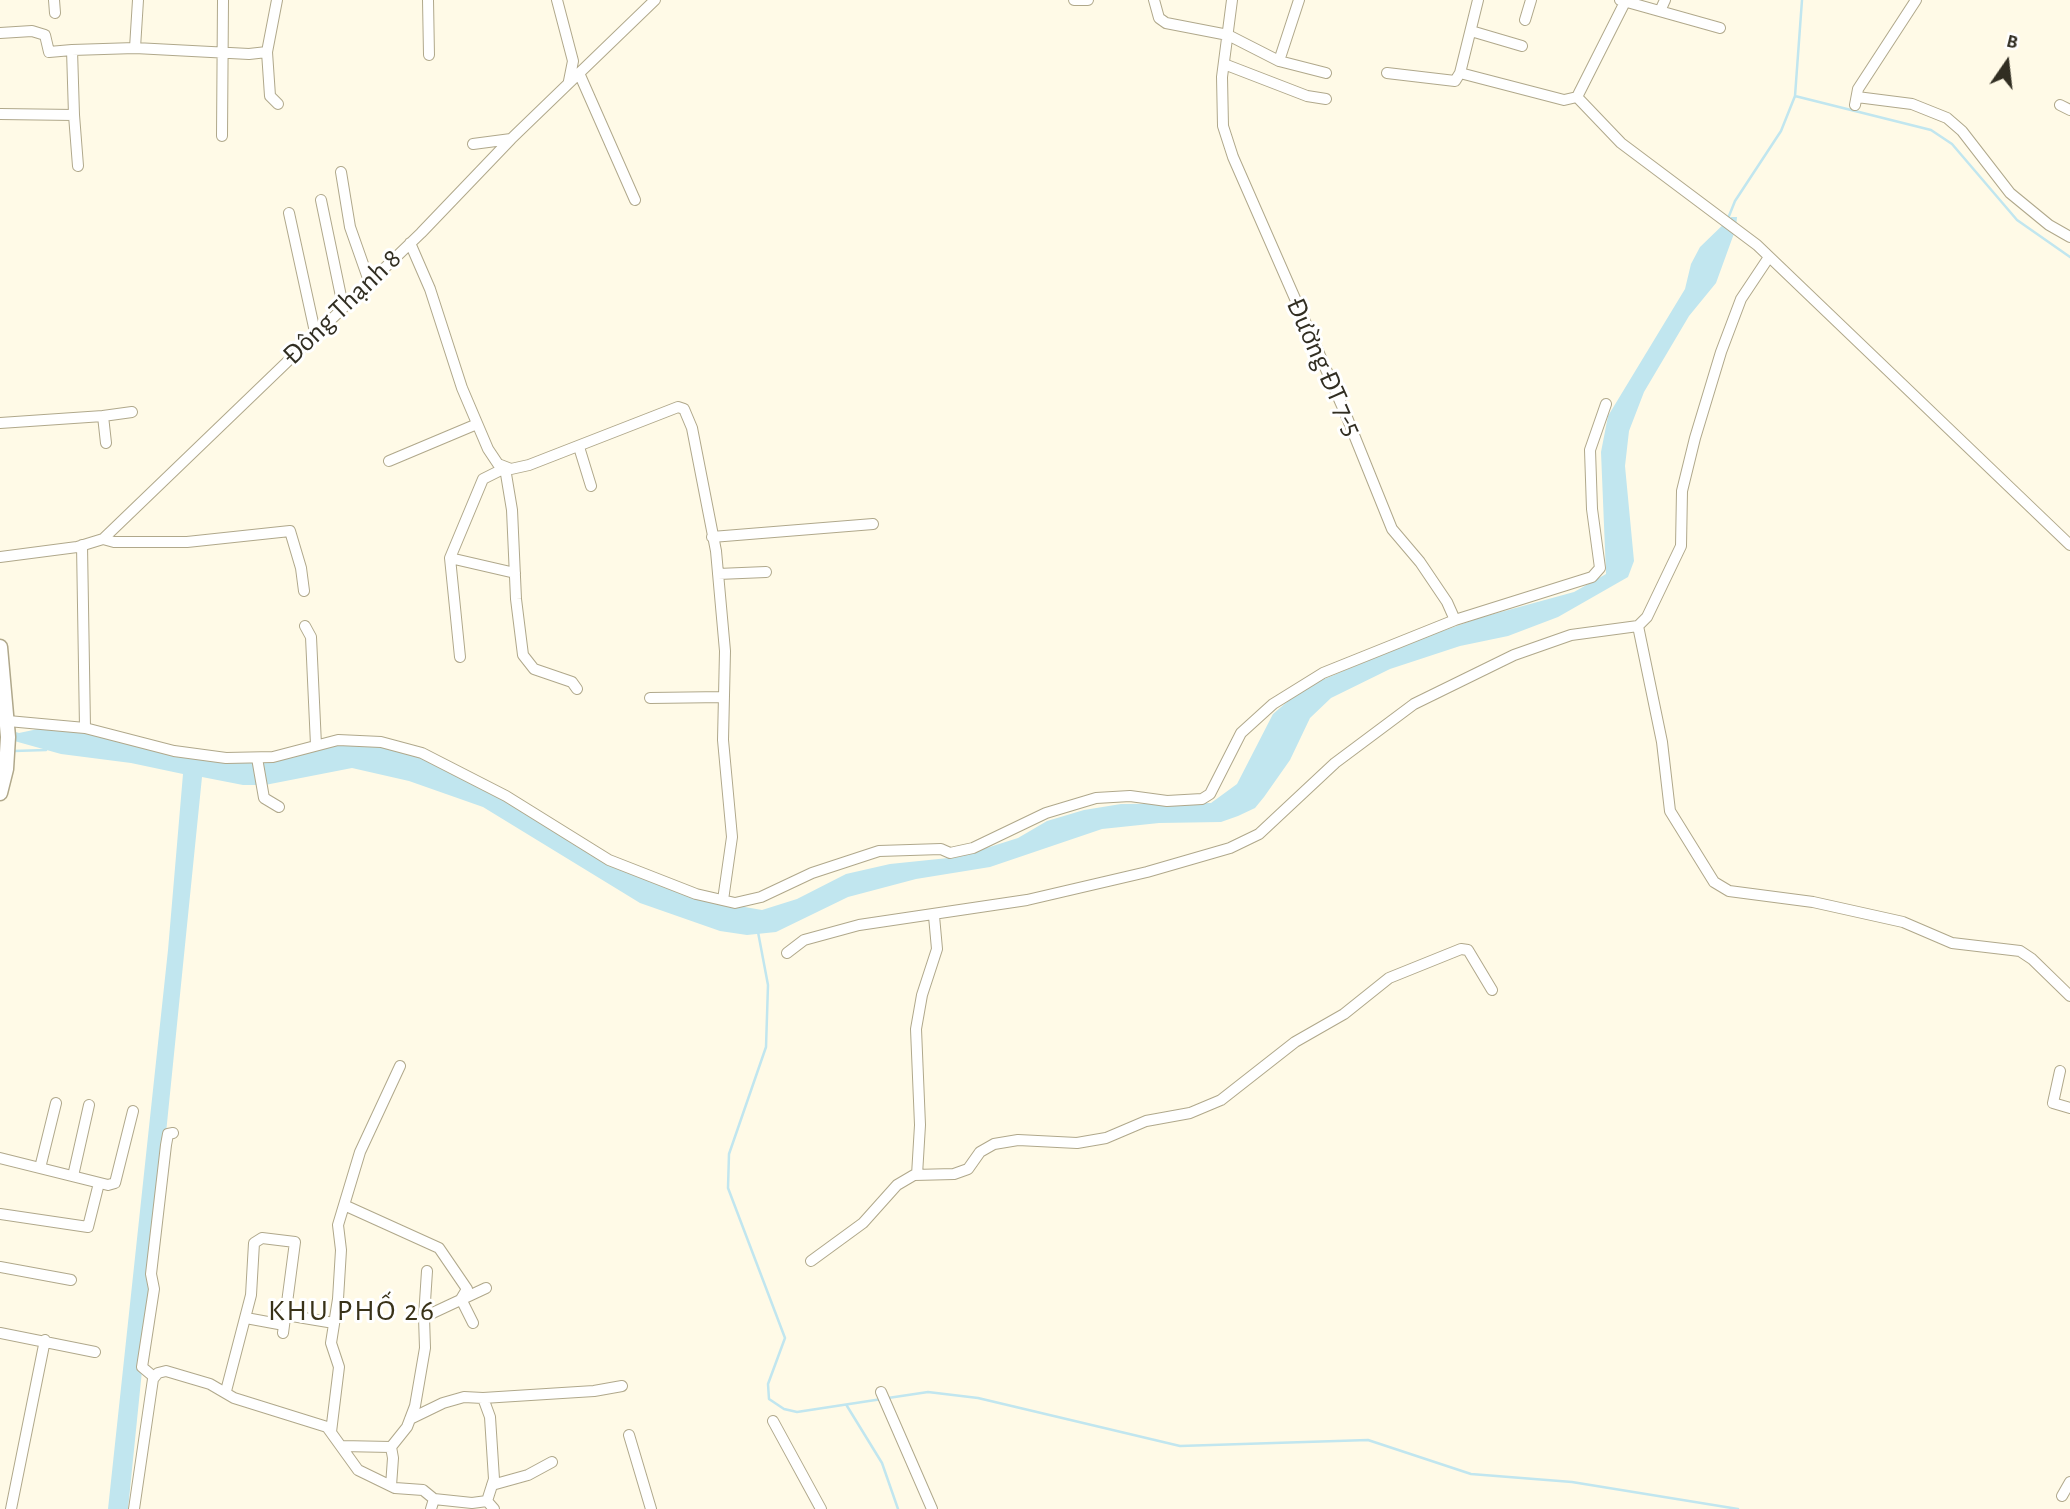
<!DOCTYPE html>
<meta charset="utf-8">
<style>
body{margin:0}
#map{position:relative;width:2070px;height:1509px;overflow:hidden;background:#fffae7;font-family:"Alegreya Sans",sans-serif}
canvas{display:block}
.north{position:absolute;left:1972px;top:28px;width:70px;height:70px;-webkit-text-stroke:5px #fff;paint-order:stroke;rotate:14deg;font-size:19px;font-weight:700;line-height:28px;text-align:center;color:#312e22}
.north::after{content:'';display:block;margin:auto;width:24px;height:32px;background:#312e22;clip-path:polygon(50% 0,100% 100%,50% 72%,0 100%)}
</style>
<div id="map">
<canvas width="2070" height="1509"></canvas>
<div class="north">B</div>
</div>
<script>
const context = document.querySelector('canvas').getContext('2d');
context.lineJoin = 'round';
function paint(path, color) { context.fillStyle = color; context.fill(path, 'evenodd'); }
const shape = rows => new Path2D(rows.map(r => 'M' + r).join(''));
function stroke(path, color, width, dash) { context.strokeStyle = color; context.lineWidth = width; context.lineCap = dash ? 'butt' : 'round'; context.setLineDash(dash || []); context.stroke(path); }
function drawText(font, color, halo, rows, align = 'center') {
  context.font = font + ' "Alegreya Sans",sans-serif'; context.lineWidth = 6; context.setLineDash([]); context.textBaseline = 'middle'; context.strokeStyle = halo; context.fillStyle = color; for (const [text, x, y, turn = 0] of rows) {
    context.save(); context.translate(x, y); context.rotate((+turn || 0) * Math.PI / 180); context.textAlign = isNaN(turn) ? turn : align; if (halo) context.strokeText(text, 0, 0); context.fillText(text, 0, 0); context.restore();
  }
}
paint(shape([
 [1731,217,1737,217,1736,228,1716,283,1689,316,1644,392,1629,431,1625,466,1634,561,1628,577,1558,617,1508,636,1460,646,1390,669,1331,698,1310,718,1290,760,1264,797,1255,808,1238,816,1221,822,1159,823,1102,829,990,867,916,879,848,897,776,932,747,935,720,931,640,903,483,807,409,781,352,768,265,785,243,785,202,777,128,1509,108,1509,168,950,183,774,131,763,61,754,0,737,0,727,19,733,52,726,239,761,358,742,427,757,616,861,722,903,762,910,797,899,846,874,890,864,958,857,1018,838,1047,821,1084,810,1121,804,1211,803,1237,784,1273,714,1303,688,1417,640,1479,618,1574,592,1606,574,1601,452,1608,416,1685,289,1691,264,1700,247]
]), '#c1e6ef');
stroke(shape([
 [1795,96,1931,130,1952,144,2017,220,2070,257],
 [1727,221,1735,201,1781,131,1795,96,1802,0],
 [14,751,46,750],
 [758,932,768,985,766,1047,729,1154,728,1188,785,1338,768,1384,769,1399,784,1409,797,1412,882,1399],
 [888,1398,928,1392,978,1398,1180,1446,1368,1440,1471,1474,1572,1482,1738,1509],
 [847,1406,882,1463,898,1509]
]), '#c1e6ef', 2.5);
const minor = shape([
 [54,0,55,13],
 [428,0,429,55],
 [557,0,573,61,569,81],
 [1074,0,1088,0],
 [1154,0,1159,18,1166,23,1228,35,1279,61,1326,73],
 [1620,0,1720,28],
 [1660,11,1665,0],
 [1525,20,1531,0],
 [1471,31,1522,46],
 [0,33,32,31,45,35,49,52,72,50,74,115],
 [135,48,138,0],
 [72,50,135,48,249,54,267,52,277,0],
 [267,52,270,96,278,104],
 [1279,61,1299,0],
 [1224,64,1307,96,1326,99],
 [579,73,635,200],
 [1387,73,1455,81,1460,73,1478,0],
 [1460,73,1564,100,1577,97,1625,2],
 [1577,97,1621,143,1757,245,2070,545],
 [1857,97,1912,104,1947,118,1962,131,2010,193,2049,225,2070,237],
 [1855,105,1858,89,1916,0],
 [2060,105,2070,110],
 [0,114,74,115,78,166],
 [222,136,223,0],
 [473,144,511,139],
 [341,172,350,227,369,281],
 [321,200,343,306],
 [289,213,315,332],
 [410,243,430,289,462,388,488,449,498,464,511,469,529,465,678,407,684,409,692,428,716,551,725,651,723,740,732,837,723,900],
 [103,416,132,412],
 [0,423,103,416,106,443],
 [579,447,591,486],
 [389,461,477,424],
 [712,537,873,524],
 [103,539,114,542,187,542,290,531,301,568,304,591],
 [82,545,85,728],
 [0,557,77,547,103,539,421,233,511,139,655,0],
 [450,558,515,573],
 [718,574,766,572],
 [1455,620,1592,577,1600,568,1592,509,1590,450,1606,404],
 [305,626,311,637,316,745],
 [1638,626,1662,742,1670,811,1714,882,1729,891,1813,902,1903,922,1952,943,2020,951,2032,959,2070,996],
 [460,657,450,558,483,479,505,468,512,510,516,599,523,655,534,669,572,682,577,689],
 [650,698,724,697],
 [8,721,85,728,174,751,226,758,273,757,338,740,381,742,422,753,506,796,609,860,696,894,735,903,761,897,812,873,879,851,941,849,950,853,973,848,1046,813,1096,798,1130,796,1167,801,1202,799,1210,794,1241,733,1273,704,1323,673,1455,620,1447,602,1420,562,1392,529,1346,415,1233,157,1223,126,1222,77,1232,0],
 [257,758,264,798,279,807],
 [787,953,804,940,859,925,1027,900,1147,872,1230,848,1259,834,1335,763,1414,704,1514,655,1571,635,1638,626,1647,617,1681,546,1682,491,1695,438,1721,352,1741,299,1769,257],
 [2060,1071,2053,1103,2070,1108],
 [0,1158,108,1185,115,1183,133,1111],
 [40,1168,56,1103],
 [917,1175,920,1125,916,1029,922,995,937,949,934,916],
 [73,1176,89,1105],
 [344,1205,439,1248,467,1289,461,1299,473,1323],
 [0,1214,88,1227,99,1183],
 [811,1261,863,1223,897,1185,914,1175,954,1174,968,1169,980,1152,994,1144,1018,1140,1077,1143,1106,1138,1146,1121,1190,1113,1221,1100,1295,1042,1344,1014,1389,978,1461,949,1468,950,1492,990],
 [0,1267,71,1280],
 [286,1315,334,1323],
 [424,1317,427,1271],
 [246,1318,284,1325],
 [0,1333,95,1352],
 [154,1377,142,1367,154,1289,151,1274,166,1145,168,1134,173,1133],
 [226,1391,251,1295,254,1243,262,1238,295,1242,283,1333],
 [881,1392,932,1509],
 [410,1419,443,1403,464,1397,483,1398],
 [773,1421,821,1509],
 [331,1432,339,1367,331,1343,338,1299,341,1250,338,1225,360,1152,400,1066],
 [629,1435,651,1509],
 [341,1446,391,1447,393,1458,391,1486],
 [391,1447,407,1427,415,1406,425,1348,424,1317,486,1288],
 [492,1485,528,1475,552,1462],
 [2062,1496,2070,1482],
 [434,1499,472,1503,487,1501,494,1509],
 [487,1501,494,1479,490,1417,483,1398,594,1391,622,1386],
 [11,1509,45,1340],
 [134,1509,153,1379,158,1373,166,1371,210,1384,234,1398,327,1427,358,1470,395,1488,423,1490,434,1499,431,1509]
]);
const secondary = shape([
 [0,647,8,737,6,769,0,793]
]);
stroke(minor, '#b0a88b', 12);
stroke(secondary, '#b0a88b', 17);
stroke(minor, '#fff', 10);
stroke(secondary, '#fff', 14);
drawText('28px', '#312e22', '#fff', [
 ["Đông Thạnh 8",342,307,-44],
 ["Đường ĐT 7-5",1324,367,66]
]);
context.letterSpacing = '2px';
drawText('30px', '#393218', '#fff', [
 ["KHU PHỐ 26",352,1311]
]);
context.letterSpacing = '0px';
</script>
